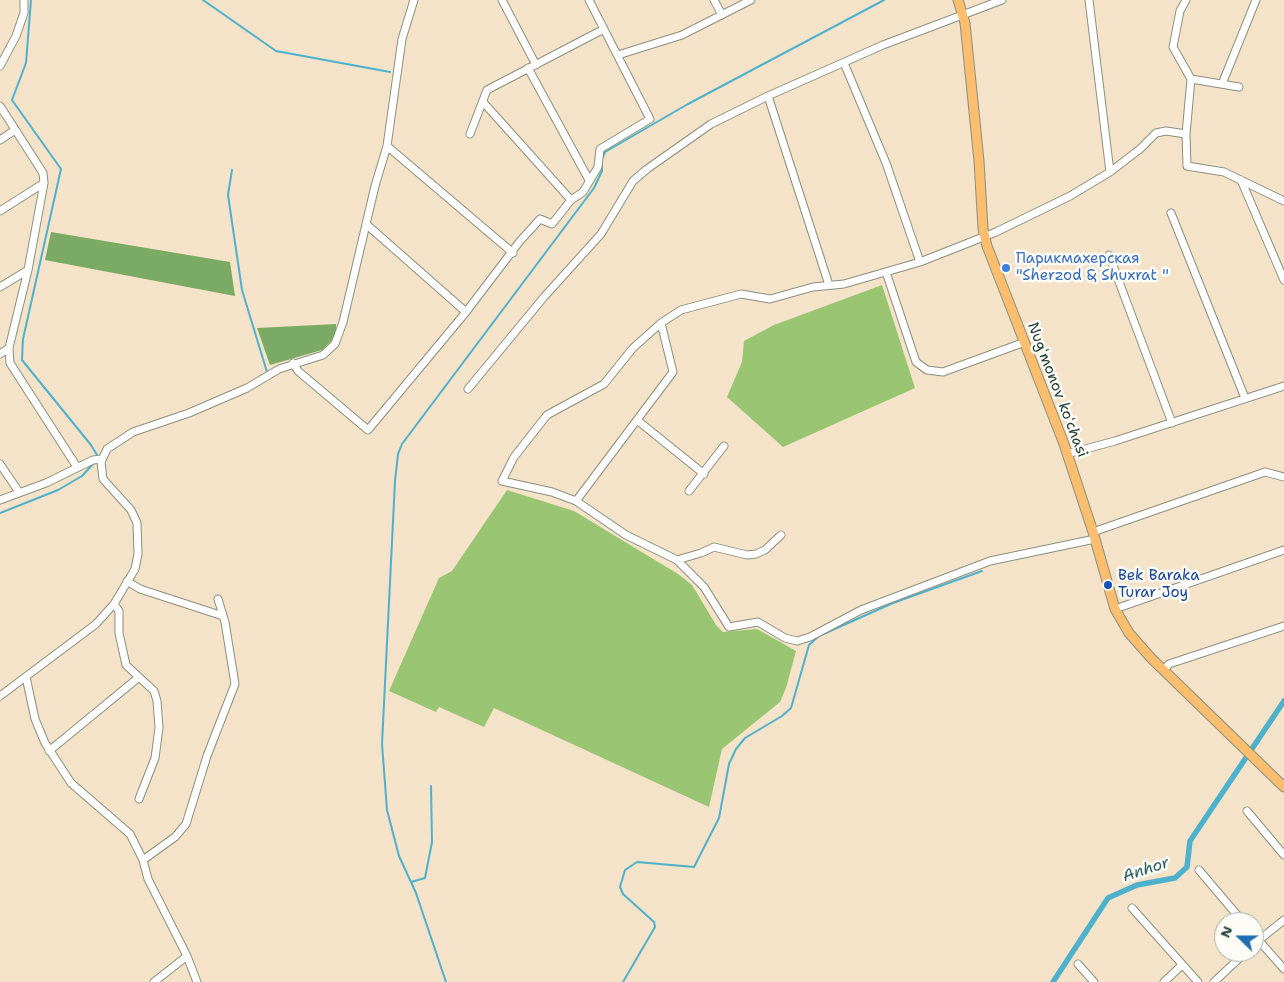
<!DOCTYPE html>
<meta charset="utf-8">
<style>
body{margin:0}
#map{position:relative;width:1284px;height:982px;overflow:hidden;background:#f4e3c9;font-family:"Shantell Sans",sans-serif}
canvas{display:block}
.north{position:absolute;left:1214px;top:912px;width:50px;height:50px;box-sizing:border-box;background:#fdfcf7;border:1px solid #a4b0a9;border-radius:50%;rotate:292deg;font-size:14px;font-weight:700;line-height:20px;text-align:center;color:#1f3d34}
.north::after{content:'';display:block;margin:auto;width:18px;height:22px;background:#1f6fb2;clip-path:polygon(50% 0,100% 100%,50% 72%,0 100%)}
</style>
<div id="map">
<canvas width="1284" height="982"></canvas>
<div class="north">N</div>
</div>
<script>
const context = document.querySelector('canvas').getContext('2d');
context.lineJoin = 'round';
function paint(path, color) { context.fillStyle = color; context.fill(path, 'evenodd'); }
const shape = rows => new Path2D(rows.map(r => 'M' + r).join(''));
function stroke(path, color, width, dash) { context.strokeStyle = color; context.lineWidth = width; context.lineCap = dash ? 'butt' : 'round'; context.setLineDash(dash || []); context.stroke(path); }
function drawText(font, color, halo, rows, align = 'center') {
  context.font = font + ' "Shantell Sans",sans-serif'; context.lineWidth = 5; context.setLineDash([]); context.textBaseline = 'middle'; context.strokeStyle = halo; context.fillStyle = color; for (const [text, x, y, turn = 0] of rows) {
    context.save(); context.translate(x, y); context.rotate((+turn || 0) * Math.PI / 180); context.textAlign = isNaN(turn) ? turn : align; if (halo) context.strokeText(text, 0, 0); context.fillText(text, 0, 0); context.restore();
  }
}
paint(shape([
 [882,285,915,388,783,447,727,397,742,362,744,341,774,325],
 [507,490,574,511,678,574,692,585,716,625,723,632,757,629,796,651,786,688,780,702,722,749,709,807,494,708,484,727,439,707,436,712,389,691,439,578,452,571]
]), '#99c471');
paint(shape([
 [51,232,230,262,235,296,45,260],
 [336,324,336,336,322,350,270,365,257,328]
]), '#7aaa63');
stroke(shape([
 [31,0,26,63,12,100,61,169,23,339,22,360,91,445,97,455,96,458],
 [203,0,276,51,390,72],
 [602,159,605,152,688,104,884,0],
 [232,170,228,195,242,290,267,372],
 [0,513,58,490,82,476,94,463],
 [411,882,425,878,432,842,431,786],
 [446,982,416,893,399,856,387,810,382,744,395,481,398,454,402,444,594,188,602,171,602,163],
 [623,982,655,927,654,922,623,894,620,887,625,870,637,862,694,867,719,818,729,764,736,749,745,738,782,716,791,708,809,645,819,636,893,603,982,571]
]), '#4db1cc', 2);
stroke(shape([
 [1053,982,1108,898,1137,885,1175,878,1187,867,1190,841,1284,701]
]), '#4db1cc', 5.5);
const minor = shape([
 [502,0,536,65],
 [714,0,722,15],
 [1089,0,1110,172],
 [1186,0,1180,11,1173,47,1191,79,1186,134,1187,166,1224,172,1284,201],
 [618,55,682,35,751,0],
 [844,63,886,163,920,262],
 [0,66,16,36,24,13,24,0],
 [528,68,589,180],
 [1191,79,1239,87],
 [1222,84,1256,0],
 [768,96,829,285],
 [483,102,571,200],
 [0,106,43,173,44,183,28,270,9,348,10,363,77,467],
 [470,134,487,90,604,29],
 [0,140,15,130],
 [387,146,513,253],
 [1241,180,1284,280],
 [0,211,44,183],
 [1171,213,1245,398],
 [366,224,466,312],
 [1109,255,1172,423],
 [886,272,916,362,927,370,943,372,1025,342],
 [0,287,28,270],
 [0,354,9,348],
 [293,363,298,371,368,430,466,312,520,241,540,219,552,224,571,200,583,192,598,167,600,149,650,119,589,0],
 [468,389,544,297,601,234,633,181,647,169,711,124,768,96,883,45,1002,0],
 [637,420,704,474],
 [1067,454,1115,441,1284,386],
 [0,464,19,492],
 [689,491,724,446],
 [0,500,46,483,93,460,101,459],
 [576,501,673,372,661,323],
 [1093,532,1265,472,1284,477],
 [781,535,765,550,756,554,747,555,714,547,701,553,677,560,626,535,576,501,552,492,502,481,514,457,547,415,604,384,633,348,661,323,681,310,741,294,770,299,813,287,844,284,920,262,996,232,1070,196,1110,172,1140,149,1156,133,1166,131,1186,134],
 [677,560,704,587,729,627,758,622,785,638,797,641,810,637,861,610,990,561,1095,539],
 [127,581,140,589,223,616],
 [114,604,119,611,119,633,126,665,154,691,157,701,159,728,155,758,139,799],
 [1115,609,1284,550],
 [1164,670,1169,664,1284,626],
 [26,677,35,719,45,743,71,783,130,834,143,860,148,879,187,956,197,982],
 [0,696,96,624,114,604,135,569,138,554,137,523,131,510,103,479,101,462,107,449,133,432,189,413,247,388,279,369,323,355,335,344,343,322,375,186,387,146,402,39,414,0],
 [49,751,138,678],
 [1247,811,1284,855],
 [143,860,175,837,186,824,207,756,235,684,225,622,218,599],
 [1199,870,1243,922],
 [1132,908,1198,982],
 [1254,935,1284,969],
 [1254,944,1284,920],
 [1078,964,1094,982],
 [154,982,187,956],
 [1164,982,1182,965],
 [1214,982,1246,952]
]);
const major = shape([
 [958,0,965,23,979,161,983,229,987,246,1064,444,1093,532,1115,609,1129,633,1151,658,1284,787]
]);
stroke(minor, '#8a907e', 9);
stroke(major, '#8a907e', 11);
stroke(minor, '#fff', 7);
stroke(major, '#fbbd6e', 9);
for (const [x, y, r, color] of [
 [1006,268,5,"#3f7fe0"],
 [1108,585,5,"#1a4fb4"]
]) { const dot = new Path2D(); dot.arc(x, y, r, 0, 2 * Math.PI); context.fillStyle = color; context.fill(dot); stroke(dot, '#fdfcf7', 2); }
drawText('15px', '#366cbe', '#fdfcf7', [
 ["Парикмахерская",1016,259],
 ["\"Sherzod & Shuxrat \"",1016,276]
], 'left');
drawText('15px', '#1f3d34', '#fdfcf7', [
 ["Nugʻmonov koʻchasi",1057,390,69]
]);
drawText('15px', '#164399', '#fdfcf7', [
 ["Bek Baraka",1118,576],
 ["Turar Joy",1118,593]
], 'left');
drawText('italic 16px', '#2d6062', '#fdfcf7', [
 ["Anhor",1146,870,-18]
]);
</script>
